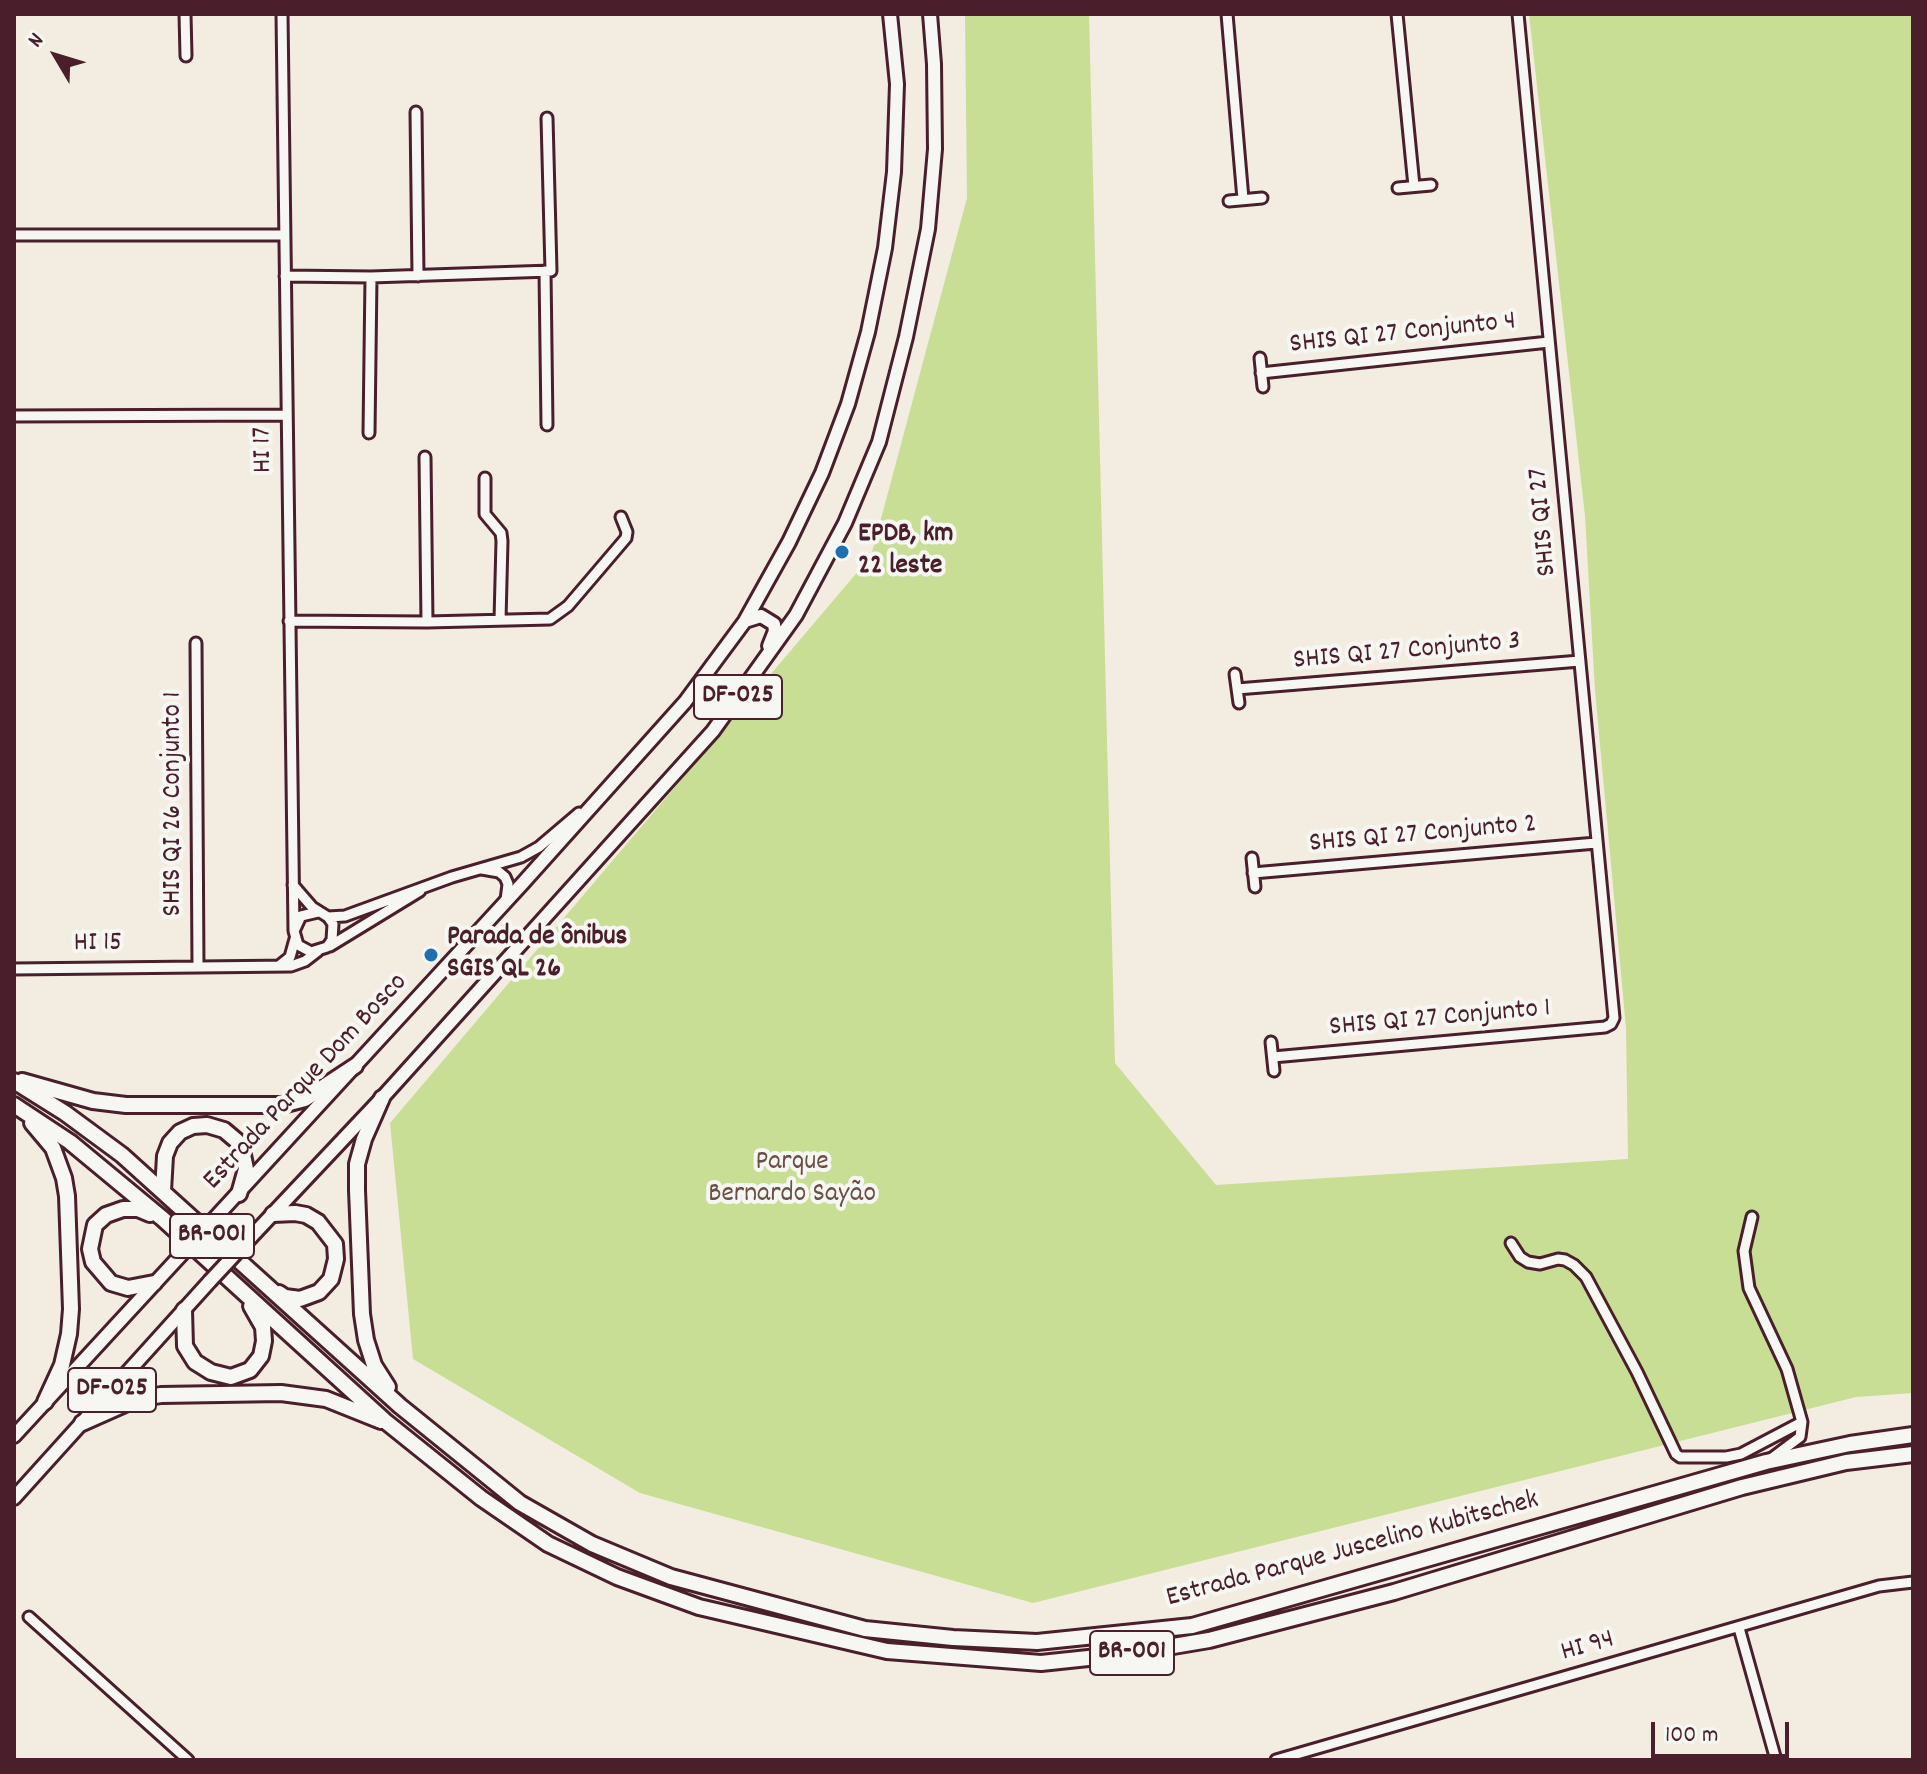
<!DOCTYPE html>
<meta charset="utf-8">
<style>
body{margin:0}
#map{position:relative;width:1927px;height:1774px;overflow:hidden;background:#f2ede0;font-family:Dekko,sans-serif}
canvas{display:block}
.frame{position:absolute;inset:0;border:16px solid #4a1f2b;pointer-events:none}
.north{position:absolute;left:16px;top:16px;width:80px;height:80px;-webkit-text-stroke:6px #f6f6f2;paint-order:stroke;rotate:308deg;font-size:22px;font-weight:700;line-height:32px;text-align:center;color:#4a1f2b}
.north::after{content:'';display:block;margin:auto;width:28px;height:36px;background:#4a1f2b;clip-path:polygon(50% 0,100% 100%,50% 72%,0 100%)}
.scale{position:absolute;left:1651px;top:1722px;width:138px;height:36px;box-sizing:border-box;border:4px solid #4a1f2b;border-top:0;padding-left:10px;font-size:24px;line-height:28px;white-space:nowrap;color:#4a1f2b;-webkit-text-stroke:6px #f6f6f2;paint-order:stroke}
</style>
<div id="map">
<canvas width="1927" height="1774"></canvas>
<div class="frame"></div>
<div class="north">N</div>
<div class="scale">100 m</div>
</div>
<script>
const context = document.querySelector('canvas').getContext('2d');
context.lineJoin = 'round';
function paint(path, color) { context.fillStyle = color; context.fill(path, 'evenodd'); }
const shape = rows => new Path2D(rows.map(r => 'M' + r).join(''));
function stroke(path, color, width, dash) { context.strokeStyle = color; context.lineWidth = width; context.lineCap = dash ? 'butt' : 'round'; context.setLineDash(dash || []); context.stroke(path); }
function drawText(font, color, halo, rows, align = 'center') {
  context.font = font + ' Dekko,sans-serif'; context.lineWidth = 8; context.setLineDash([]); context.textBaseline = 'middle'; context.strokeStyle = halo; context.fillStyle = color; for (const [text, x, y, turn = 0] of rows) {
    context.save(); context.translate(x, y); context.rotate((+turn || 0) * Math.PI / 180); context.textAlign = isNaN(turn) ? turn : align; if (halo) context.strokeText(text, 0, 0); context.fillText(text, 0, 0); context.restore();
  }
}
paint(shape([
 [965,14,1089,14,1115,1063,1216,1185,1628,1159,1626,1028,1595,690,1585,516,1529,14,1913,14,1913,1393,1856,1397,1033,1603,640,1493,413,1359,390,1123,871,556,967,198]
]), '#c8de94');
const minor = shape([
 [185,14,186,56],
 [282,14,294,931],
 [1227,14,1243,199],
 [1397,14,1414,186],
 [416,112,418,276],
 [1398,188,1431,185],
 [1229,201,1262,198],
 [14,235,284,235],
 [545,271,547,425],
 [285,276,371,277,551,271,547,118],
 [1260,358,1263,387],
 [1261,373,1549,342],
 [14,416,286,415],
 [369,433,371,277],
 [425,457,427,622],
 [485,478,485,514,501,533,502,541,500,620],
 [289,621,427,622,550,619,568,606,626,538,627,532,621,517],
 [196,643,198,966],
 [1235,674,1239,703],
 [1237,689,1580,661],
 [1252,858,1255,887],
 [482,869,499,872,505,877,508,884,506,900],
 [1253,873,1596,843],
 [293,885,312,907,328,917,333,924,332,940,327,947,311,952,298,945,294,931,301,916,318,912],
 [328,917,345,916,452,877,521,857,539,847,579,813],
 [330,946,420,891],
 [280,965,290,957,295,939],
 [14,969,291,966,305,961,318,951],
 [1271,1042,1274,1071],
 [1273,1057,1605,1027,1611,1024,1614,1018,1518,14],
 [1752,1217,1744,1251,1749,1288,1787,1369,1802,1422,1800,1437,1772,1458],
 [1511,1243,1520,1257,1528,1262,1540,1264,1558,1259,1565,1260,1574,1265,1586,1277,1637,1372,1676,1454,1680,1457,1726,1457,1741,1454,1802,1422],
 [29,1617,188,1760],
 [1739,1628,1776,1760],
 [1276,1760,1879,1586,1913,1582]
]);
const major = shape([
 [745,621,761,616,774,624,775,631,769,646],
 [215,1218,522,884,685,702,745,621,789,542,822,473,848,404,868,332,885,248,894,172,897,84,890,14],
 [251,1237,382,1098,713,731,796,615,845,523,879,442,906,337,928,229,935,149,934,64,930,14],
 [14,1436,179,1257],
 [14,1498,210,1281]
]);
const highway = shape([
 [14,1081,65,1113,122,1155,400,1406,520,1503,592,1544,671,1577,865,1629,953,1638,1037,1642,1192,1626,1766,1462,1850,1444,1913,1435],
 [22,1081,93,1101,126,1105,282,1105,305,1099,355,1066],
 [382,1098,364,1139,357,1164,357,1190,362,1314,366,1340,374,1365,388,1387],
 [14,1105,70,1142,163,1219,385,1421,481,1498,548,1544,617,1577,699,1607,887,1651,1041,1663,1126,1654,1209,1640,1394,1592,1742,1487,1846,1462,1913,1454],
 [32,1123,53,1148,64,1178,67,1196,71,1309,69,1334,62,1365,45,1402],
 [163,1191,165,1156,170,1143,180,1132,193,1126,207,1125,224,1130,237,1141,243,1155,246,1169,239,1194],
 [150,1214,138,1209,123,1209,106,1215,95,1225,90,1249,93,1262,111,1283,128,1288,154,1283],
 [273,1214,295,1213,306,1215,318,1222,335,1244,336,1259,331,1279,319,1292,300,1299,285,1297,279,1293],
 [184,1310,185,1346,195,1362,211,1372,231,1377,250,1370,261,1356,264,1341,263,1327,251,1306],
 [82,1423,136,1399,161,1395,281,1393,326,1399,381,1421]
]);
stroke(minor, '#4a1f2b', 15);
stroke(major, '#4a1f2b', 18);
stroke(highway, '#4a1f2b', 20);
stroke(minor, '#f6f6f2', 9);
stroke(major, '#f6f6f2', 12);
stroke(highway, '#f6f6f2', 14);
const majorBridge = shape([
 [179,1257,215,1218],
 [210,1281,251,1237]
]);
stroke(majorBridge, '#4a1f2b', 18, []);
stroke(majorBridge, '#f6f6f2', 12);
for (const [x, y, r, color] of [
 [842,552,8,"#1f6fb2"],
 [431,955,8,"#1f6fb2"]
]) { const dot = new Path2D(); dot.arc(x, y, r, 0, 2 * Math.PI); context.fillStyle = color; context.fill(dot); stroke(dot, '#f6f6f2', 3); }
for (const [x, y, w] of [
 [738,697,88],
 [212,1236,84],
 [112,1390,88],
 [1132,1653,84]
]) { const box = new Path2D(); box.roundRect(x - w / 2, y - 22, w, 44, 6); context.fillStyle = '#f6f6f2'; context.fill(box); stroke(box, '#4a1f2b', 2); }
drawText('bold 26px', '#4a1f2b', null, [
 ["DF-025",738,697],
 ["BR-001",212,1236],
 ["DF-025",112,1390],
 ["BR-001",1132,1653]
]);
drawText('28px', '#4a1f2b', '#f6f6f2', [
 ["SHIS QI 27 Conjunto 4",1403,335,-6],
 ["HI 17",265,450,-91],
 ["SHIS QI 27",1545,522,-95],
 ["SHIS QI 27 Conjunto 3",1407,653,-5],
 ["SHIS QI 26 Conjunto 1",175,804,-90],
 ["SHIS QI 27 Conjunto 2",1423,836,-5],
 ["HI 15",98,945,-1],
 ["SHIS QI 27 Conjunto 1",1440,1020,-5],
 ["Estrada Parque Dom Bosco",307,1083,-47],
 ["Estrada Parque Juscelino Kubitschek",1353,1551,-15],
 ["HI 94",1588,1648,-16]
]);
drawText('bold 28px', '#4a1f2b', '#f6f6f2', [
 ["EPDB, km",858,536],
 ["22 leste",858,568],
 ["Parada de ônibus",447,939],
 ["SGIS QL 26",447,971]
], 'left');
drawText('28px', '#6a4f45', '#f6f6f2', [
 ["Parque",792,1164],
 ["Bernardo Sayão",792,1196]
]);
</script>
